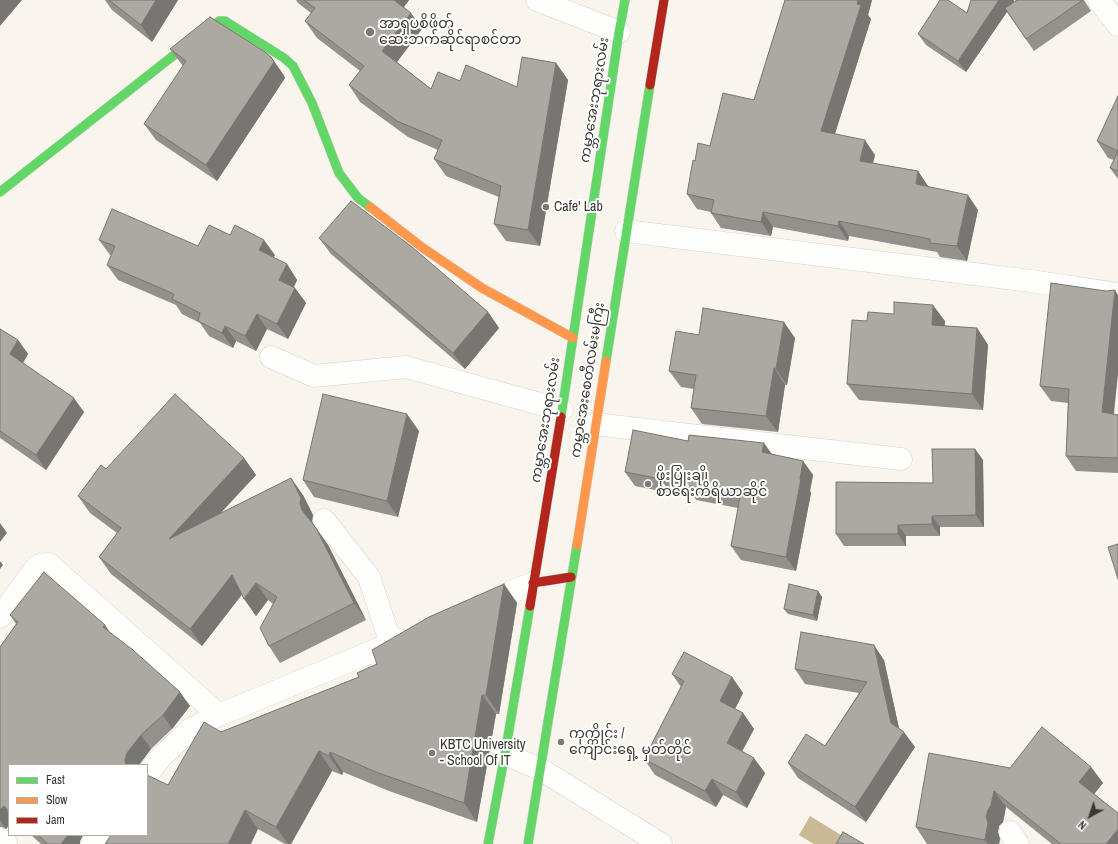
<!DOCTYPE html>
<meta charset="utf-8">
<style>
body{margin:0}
#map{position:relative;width:1118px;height:844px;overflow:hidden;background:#f9f5ed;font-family:"Archivo Narrow",sans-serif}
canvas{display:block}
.legend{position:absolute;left:8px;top:764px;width:140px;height:72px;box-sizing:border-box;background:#fff;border:1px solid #b0afad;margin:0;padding:5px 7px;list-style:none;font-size:12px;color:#3a3832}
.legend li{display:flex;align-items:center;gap:8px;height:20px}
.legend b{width:20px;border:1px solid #b0afad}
.north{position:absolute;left:1070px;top:796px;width:40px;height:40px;-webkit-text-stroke:3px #fff;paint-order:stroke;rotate:220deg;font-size:11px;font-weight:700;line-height:16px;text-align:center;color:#3a3832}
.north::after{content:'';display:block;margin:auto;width:14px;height:18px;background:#3a3832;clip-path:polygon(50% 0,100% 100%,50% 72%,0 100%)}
</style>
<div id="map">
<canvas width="1118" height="844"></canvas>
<ul class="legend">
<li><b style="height:5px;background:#63d668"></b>Fast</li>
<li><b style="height:5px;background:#ff974d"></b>Slow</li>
<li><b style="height:5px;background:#b3261e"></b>Jam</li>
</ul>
<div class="north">N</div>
</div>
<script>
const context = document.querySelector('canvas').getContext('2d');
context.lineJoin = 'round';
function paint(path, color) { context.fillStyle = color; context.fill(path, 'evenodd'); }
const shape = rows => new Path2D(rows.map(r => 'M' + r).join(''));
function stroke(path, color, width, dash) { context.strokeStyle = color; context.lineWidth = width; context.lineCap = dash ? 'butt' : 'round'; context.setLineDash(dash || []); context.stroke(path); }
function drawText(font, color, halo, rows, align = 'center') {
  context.font = font + ' "Archivo Narrow","Noto Sans Myanmar",sans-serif'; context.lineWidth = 4; context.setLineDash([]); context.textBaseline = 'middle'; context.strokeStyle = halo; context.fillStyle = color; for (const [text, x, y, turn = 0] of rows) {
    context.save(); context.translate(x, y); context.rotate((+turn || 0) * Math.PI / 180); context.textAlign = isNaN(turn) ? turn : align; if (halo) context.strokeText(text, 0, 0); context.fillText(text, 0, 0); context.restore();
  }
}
paint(shape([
 [810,816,846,838,843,844,814,844,799,835]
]), '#c9ba95');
const street = shape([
 [537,0,619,32],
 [1099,0,1118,25],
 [626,231,1031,281,1118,294],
 [271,357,314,376,406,367,562,410],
 [596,424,671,433,901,459],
 [324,520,369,577,391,644],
 [483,604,533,583],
 [0,617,32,573,39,565,49,564,219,715],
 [505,754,540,769,661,844],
 [147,775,160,758,191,729,219,715,400,640],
 [1010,832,1018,844],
 [0,839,6,844],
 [92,844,100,835]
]);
const fast = shape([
 [0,192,211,26,219,21,225,21,284,58,293,66,312,103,339,173,358,198,370,207],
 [606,361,650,85],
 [561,417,619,32,625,0],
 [488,844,505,754,530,606],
 [528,844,577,545]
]);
const slow = shape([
 [370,207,423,248,482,288,573,338],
 [577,545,606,361]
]);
const jam = shape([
 [650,85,664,0],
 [533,583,571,577],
 [530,606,561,417]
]);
stroke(street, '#d6d3cd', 23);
stroke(fast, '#d6d3cd', 10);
stroke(slow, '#d6d3cd', 10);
stroke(jam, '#d6d3cd', 10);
stroke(street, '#fefefc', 22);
stroke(fast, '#63d668', 9);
stroke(slow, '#ff974d', 9);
stroke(jam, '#b3261e', 9);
paint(shape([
 [105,0,178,0,152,42,112,10],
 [296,0,409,0,404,7,422,29,397,62,431,89,460,81,517,87,556,63,568,80,540,246,506,241,494,224,499,197,446,176,434,159,438,150,408,137,360,102,349,85,360,71,317,38,305,21,311,13,298,3],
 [785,0,872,0,868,15,871,19,835,134,875,155,873,163,918,171,928,186,978,210,967,261,940,257,937,252,849,236,848,241,773,227,771,236,721,228,711,213,711,212,697,209,687,194,695,161,754,100],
 [971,0,1014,0,1013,2,1017,0,1084,0,1091,11,1034,51,1007,12,966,72,926,45,918,34,967,13],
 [170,49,271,57,283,74,285,78,217,181,156,140,144,124,183,66],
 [1118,96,1118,179,1110,168,1114,160,1108,158,1097,141],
 [230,235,275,255,273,258,287,264,297,280,294,287,306,303,288,339,267,329,256,351,236,341,233,348,209,336,200,323,182,314,176,305,118,280,107,265,111,255,110,255,99,240,198,246],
 [319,238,488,312,499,328,465,369,331,254],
 [1118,295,1118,373,1114,414,1118,415,1118,473,1076,471,1066,456,1068,403,1051,401,1040,386],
 [867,321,945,321,945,326,977,328,988,345,983,410,859,400,847,384],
 [0,329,18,340,28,354,23,363,84,412,46,470,0,438],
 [699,335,795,338,787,385,785,385,778,432,702,424,691,408,694,389,681,387,669,371],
 [419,431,398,517,314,497,303,480],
 [688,441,772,454,803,461,813,475,810,491,811,493,796,571,741,560,731,546,738,508,696,500,695,498,635,486,625,472],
 [975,449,983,460,984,527,940,527,940,536,906,536,906,546,844,546,836,534,933,483],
 [244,458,256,475,220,513,303,495,313,515,312,521,313,524,328,545,366,620,280,663,269,646,273,604,268,600,256,616,242,594,202,646,111,574,99,557,117,533,90,513,78,496,106,469],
 [504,584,517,603,499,714,496,714,477,822,389,791,343,772,342,775,332,771,291,844,285,844,258,829,168,785,221,732,359,677,377,664],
 [818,591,822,597,817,621,788,614,784,609],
 [10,615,105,625,110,633,190,706,172,729,151,749,139,765,9,765,9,825,6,829,2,827,0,827,0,647,16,624],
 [884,660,899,729,915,747,866,822,798,778,788,763,825,746,859,693,805,684,795,669],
 [672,674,732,677,743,693,735,709,743,713,754,729,742,751,765,773,747,808,723,795,716,807,655,775,644,759,681,687],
 [1091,767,1103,783,1094,794,1118,844,1052,844,1006,807,1003,822,999,826,998,832,1000,839,999,844,927,844,916,827,1010,768],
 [31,835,83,835,80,841,80,844,41,844]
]), '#94918c');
paint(shape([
 [0,0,22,0,0,26],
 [156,0,178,0,152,42,141,25],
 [392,0,409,0,400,12],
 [858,0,872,0,868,15,871,19,831,146,821,131],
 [999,0,1014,0,1013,3,966,72,958,61],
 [411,13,422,29,393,67,382,51],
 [271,57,283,74,285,78,217,181,206,165],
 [556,63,568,80,540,246,528,230],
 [865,140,875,155,870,175,860,161],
 [918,171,928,186,926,198,916,184],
 [968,195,978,210,967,261,957,246],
 [763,212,773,227,771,236,761,222],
 [839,221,849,236,848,241,838,226],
 [264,240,275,255,269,266,259,250],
 [287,264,297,280,290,295,279,280],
 [295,288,306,303,288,339,277,324],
 [1115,290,1118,295,1118,373,1112,427,1102,412],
 [933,305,945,321,943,341,932,325],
 [488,312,499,328,465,369,453,353],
 [257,314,267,329,256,351,245,336],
 [784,322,795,338,787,385,776,369],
 [225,326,236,341,233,348,222,333],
 [977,328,988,345,983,410,972,394],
 [18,340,28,354,20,368,10,354],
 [774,368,785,385,778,432,766,416],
 [74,398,84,412,46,470,36,455],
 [407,414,419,431,398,517,387,501],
 [764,443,774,457,762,452],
 [975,449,983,460,984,527,976,515],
 [244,458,256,475,181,556,169,539],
 [803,461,813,475,810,491,811,493,796,571,786,557],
 [291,478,303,495,313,515,312,521,314,527,302,510],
 [932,516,940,527,940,536,932,524],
 [0,523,7,533,0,542],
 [898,525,906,536,906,546,898,534],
 [316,528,328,545,366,620,354,603],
 [0,561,3,565,0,569],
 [232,575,244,592,202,646,190,629],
 [256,583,268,600,256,616,244,599],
 [504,584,517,603,499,714,486,695],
 [818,591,822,597,817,621,813,615],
 [105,625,114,639,103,627],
 [874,645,884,660,901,737,904,732,915,747,866,822,855,807,891,723],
 [732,677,743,693,731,717,720,701],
 [180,692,190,706,172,729,163,715],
 [482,695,496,714,477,822,464,803],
 [743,713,754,729,738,759,727,743],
 [141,735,151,749,139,765,126,765,125,760,127,753],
 [319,751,332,771,291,844,288,844,276,827],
 [330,752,343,772,342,775,329,756],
 [754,758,765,773,747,808,736,792],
 [1091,767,1103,783,1090,799,1079,782],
 [712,779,723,795,716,807,705,791],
 [994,791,1006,807,1003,822,999,826,998,832,1000,839,999,844,988,844,985,840,986,816],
 [4,806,9,814,9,825,6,829,0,820,0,810],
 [245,810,258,829,251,844,228,844],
 [1118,829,1118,844,1106,844],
 [68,835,83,835,80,841,80,844,61,844]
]), '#787672');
const building = shape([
 [109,0,156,0,141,25,109,0],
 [304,0,394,0,411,13,382,51,431,89,438,72,460,81,466,65,517,87,522,57,556,63,528,230,494,224,501,186,434,159,442,140,397,121,349,85,364,66,305,21,315,8,304,0],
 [785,0,858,0,857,4,861,5,821,131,865,140,860,161,918,171,916,184,968,195,957,246,930,243,930,239,839,221,838,226,763,212,761,222,711,213,714,200,687,194,693,160,695,161,698,143,710,146,723,93,754,100,785,0],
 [940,0,948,0,967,13,971,0,999,0,958,61,918,34,940,0],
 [1017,0,1083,0,1026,39,1005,8,1017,0],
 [210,17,265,52,271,57,274,62,206,165,144,124,186,61,170,49,210,17],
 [1118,96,1118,171,1110,168,1118,151,1097,141,1118,96],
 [351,201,412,247,488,312,453,353,319,238,351,201],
 [112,209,198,246,209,225,230,235,235,225,264,240,259,250,287,264,279,280,295,288,277,324,257,314,245,336,225,326,222,333,198,321,200,313,172,299,174,294,107,265,115,246,99,240,112,209],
 [1051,283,1106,291,1115,290,1102,412,1118,415,1118,458,1066,456,1069,389,1040,386,1051,283],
 [894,302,933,305,932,325,977,328,972,394,847,384,852,320,867,321,868,312,894,314,894,302],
 [703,308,784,322,776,369,774,368,766,416,691,408,696,375,669,371,676,331,699,335,703,308],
 [0,329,18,340,10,354,74,398,36,455,0,431,0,329],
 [175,394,244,458,169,539,291,478,301,498,300,504,302,510,316,528,354,603,269,646,260,628,277,597,256,583,244,599,232,575,190,629,99,557,121,528,78,496,101,465,106,469,175,394],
 [323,394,407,414,387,501,303,480,323,394],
 [633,430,688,441,689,435,764,443,762,452,803,461,800,479,801,479,786,557,731,546,740,497,686,485,687,484,625,472,633,430],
 [932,449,975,449,976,515,932,516,932,524,898,525,898,534,836,534,836,482,933,483,932,449],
 [1118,544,1118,579,1108,547,1118,544],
 [44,572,105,625,103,627,133,650,180,692,163,715,141,735,127,753,125,760,126,765,9,765,9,811,4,806,0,810,0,647,18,622,10,615,44,572],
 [504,584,486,695,482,695,464,803,376,772,330,752,329,756,319,751,276,827,245,810,228,844,105,844,111,835,147,835,147,775,168,785,204,722,221,732,359,677,357,673,377,664,372,650,429,617,504,584],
 [789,584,818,591,813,615,784,609,789,584],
 [801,632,874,645,891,723,904,732,855,807,788,763,806,734,825,746,867,682,795,669,801,632],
 [684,652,732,677,720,701,743,713,727,743,754,758,736,792,712,779,705,791,644,759,684,681,672,674,684,652],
 [1042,727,1091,767,1079,782,1118,813,1118,829,1106,844,1061,844,994,791,991,805,988,810,986,816,988,823,985,840,916,827,929,753,1010,768,1042,727],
 [843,832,864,844,836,844,843,832],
 [38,835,68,835,61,844,48,844,38,835]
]);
paint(building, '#aca9a3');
stroke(building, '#787672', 1);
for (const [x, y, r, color] of [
 [370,32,5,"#7d7a73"],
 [546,207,4,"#7d7a73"],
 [648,484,4,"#7d7a73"],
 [561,742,4,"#7d7a73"],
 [432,753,4,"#7d7a73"]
]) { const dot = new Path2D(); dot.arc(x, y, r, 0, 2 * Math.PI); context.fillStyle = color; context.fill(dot); stroke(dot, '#fff', 1.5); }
drawText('14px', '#3a3832', '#fff', [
 ["အာရှပစိဖိတ်",379,24],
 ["ဆေးဘက်ဆိုင်ရာစင်တာ",379,40],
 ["Cafe' Lab",554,207],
 ["ဖိုးပြုံးချို",656,476],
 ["စာရေးကိရိယာဆိုင်",656,492],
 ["ကုက္ကိုင်း /",569,734],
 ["ကျောင်းရှေ့ မှတ်တိုင်",569,750],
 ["KBTC University",440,745],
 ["- School Of IT",440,761]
], 'left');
drawText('14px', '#3a3832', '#fff', [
 ["ကမ္ဘာအေးဘုရားလမ်း",595,100,-81],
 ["ကမ္ဘာအေးစေတီလမ်းမကြီး",588,380,-81],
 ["ကမ္ဘာအေးဘုရားလမ်း",546,420,-81]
]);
</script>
